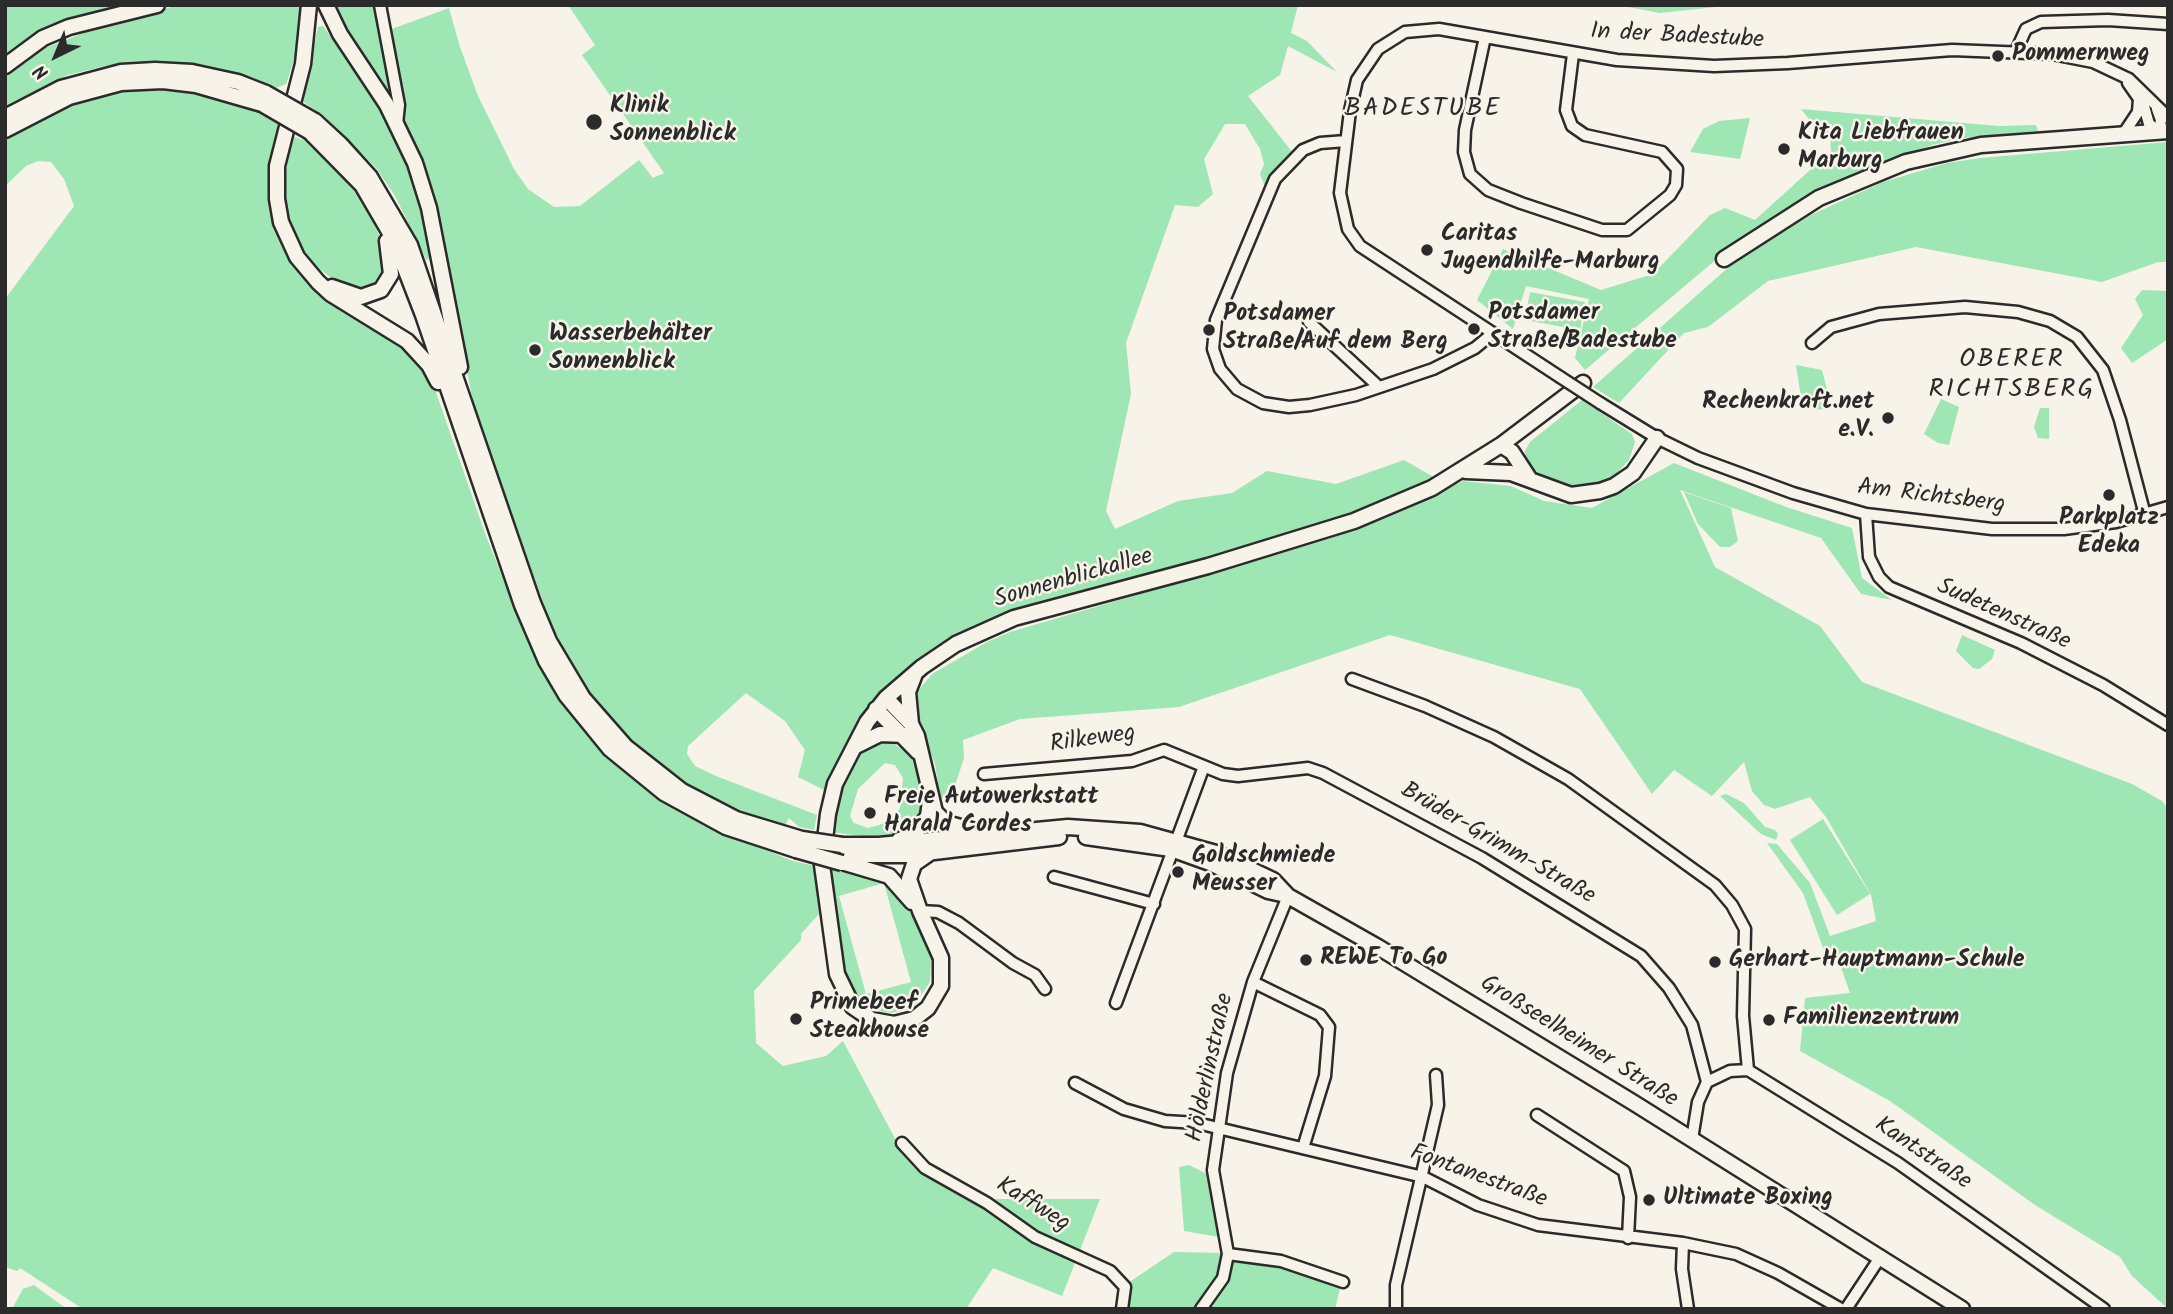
<!DOCTYPE html>
<meta charset="utf-8">
<style>
body{margin:0}
#map{position:relative;width:2173px;height:1314px;overflow:hidden;background:#f7f3e8;font-family:Kalam,sans-serif}
canvas{display:block}
.frame{position:absolute;inset:0;border:7px solid #2b2b2b;pointer-events:none}
.north{position:absolute;left:21px;top:21px;width:70px;height:70px;-webkit-text-stroke:5px #f7f3e8;paint-order:stroke;rotate:223deg;font-size:19px;font-weight:700;line-height:28px;text-align:center;color:#2b2b2b}
.north::after{content:'';display:block;margin:auto;width:24px;height:32px;background:#2b2b2b;clip-path:polygon(50% 0,100% 100%,50% 72%,0 100%)}
</style>
<div id="map">
<canvas width="2173" height="1314"></canvas>
<div class="frame"></div>
<div class="north">N</div>
</div>
<script>
const context = document.querySelector('canvas').getContext('2d');
context.lineJoin = 'round';
function paint(path, color) { context.fillStyle = color; context.fill(path, 'evenodd'); }
const shape = rows => new Path2D(rows.map(r => 'M' + r).join(''));
function stroke(path, color, width, dash) { context.strokeStyle = color; context.lineWidth = width; context.lineCap = dash ? 'butt' : 'round'; context.setLineDash(dash || []); context.stroke(path); }
function drawText(font, color, halo, rows, align = 'center') {
  context.font = font + ' Kalam,sans-serif'; context.lineWidth = 5; context.setLineDash([]); context.textBaseline = 'middle'; context.strokeStyle = halo; context.fillStyle = color; for (const [text, x, y, turn = 0] of rows) {
    context.save(); context.translate(x, y); context.rotate((+turn || 0) * Math.PI / 180); context.textAlign = isNaN(turn) ? turn : align; if (halo) context.strokeText(text, 0, 0); context.fillText(text, 0, 0); context.restore();
  }
}
paint(shape([
 [5,5,129,5,87,15,45,29,5,57],
 [176,5,301,5,297,51,286,84,276,88,254,78,203,65,140,62,105,66,68,75,5,106,5,78,45,48,86,32,135,20],
 [332,5,381,5,389,30,449,8,460,47,478,96,514,169,528,189,554,207,580,206,639,160,653,178,664,173,582,55,595,45,568,5,1298,5,1291,33,1307,41,1337,72,1288,46,1280,75,1248,96,1293,153,1266,189,1260,174,1264,164,1260,149,1245,124,1225,124,1204,159,1213,194,1198,207,1175,205,1126,343,1131,394,1106,511,1115,529,1178,501,1232,493,1267,471,1336,484,1404,460,1437,479,1315,528,1224,555,1021,607,976,627,893,683,854,732,824,790,798,777,805,750,785,721,746,693,688,746,687,754,695,766,716,776,817,815,814,830,799,827,789,818,785,826,746,816,694,792,637,747,596,702,564,652,544,605,474,406,435,215,392,94,392,100,345,33],
 [1618,5,1735,5,1660,13],
 [323,26,366,85,394,134,411,172,433,248,427,261,395,196,376,168,325,117,302,101,318,27],
 [148,88,210,95,237,102,280,123,270,169,269,202,285,253,312,287,407,348,431,378,486,536,531,647,558,697,592,740,631,778,677,810,718,831,793,861,815,866,819,914,801,934,801,940,754,991,756,1043,783,1066,826,1056,843,1041,899,1146,923,1172,988,1199,1100,1199,1062,1296,993,1268,966,1309,83,1309,20,1268,17,1271,5,1267,5,299,74,206,64,179,51,162,38,161,26,166,5,186,5,140,31,122,60,108,118,92],
 [1801,109,1999,126,2036,125,2038,131,1963,138,1932,145,1820,188,1731,247,1585,370,1575,358,1589,299,1526,286,1513,329,1477,300,1503,249,1601,290,1653,274,1710,215,1725,208,1755,220,1831,151,1830,134,1813,124],
 [1750,118,1740,159,1690,152,1703,129,1719,121],
 [295,137,309,142,335,165,364,204,377,230,385,252,385,268,370,288,359,292,344,288,312,263,298,244,288,217,284,189,289,149],
 [2168,142,2168,262,2158,262,2102,282,1916,247,1768,281,1708,327,1684,333,1619,403,1593,387,1739,258,1811,215,1883,182,1947,163,1980,158],
 [2142,290,2168,291,2168,339,2132,363,2121,348,2143,315,2135,299],
 [1530,292,1585,302,1580,330,1525,320],
 [1796,365,1822,370,1832,408,1815,410,1807,406,1800,391],
 [1941,399,1959,407,1949,445,1938,443,1924,434],
 [1582,400,1632,434,1635,442,1629,460,1613,477,1601,484,1572,490,1539,477,1526,460,1525,451,1530,442],
 [2040,408,2049,408,2049,439,2038,438,2034,427],
 [1674,463,1786,507,1852,528,1862,578,1892,600,1861,594,1821,538,1680,490,1715,567,1820,626,1862,682,2132,784,2162,801,2168,809,2168,1309,2132,1276,2120,1257,2035,1205,1890,1101,1800,1051,1805,998,1850,993,1832,942,1834,956,1826,956,1803,893,1767,843,1777,844,1810,883,1830,936,1876,921,1871,895,1826,817,1810,797,1775,809,1764,805,1752,791,1744,762,1712,796,1674,770,1652,794,1580,689,1390,635,1179,707,1020,719,963,740,964,758,950,800,940,797,935,764,918,721,914,696,932,674,987,642,1010,632,1328,539,1390,516,1463,481,1511,486,1544,501,1592,508],
 [1684,492,1731,508,1738,541,1730,547,1720,547,1698,524],
 [1962,635,1995,650,1992,659,1979,669,1973,668,1956,651],
 [877,740,893,743,910,755,921,775,921,814,908,829,879,838,829,832,849,768,866,745],
 [885,763,895,765,903,778,900,808,890,820,879,825,868,828,854,823,850,816,858,789],
 [1726,794,1744,803,1765,827,1775,830,1778,834,1776,840,1761,834,1720,796],
 [1823,819,1870,894,1837,915,1790,840],
 [841,868,880,877,902,897,911,910,931,959,930,982,913,1008,891,1013,868,1009,853,993,843,964,829,869],
 [884,883,911,982,866,994,839,896],
 [1189,1165,1207,1174,1219,1237,1184,1231,1179,1167],
 [1174,1252,1226,1253,1280,1263,1341,1284,1335,1309,1125,1309,1128,1283],
 [34,1285,49,1296,67,1309,12,1309,23,1289]
]), '#9ee6b3');
const minor = shape([
 [380,5,399,105,397,124],
 [1485,37,1465,130,1464,152,1470,174,1488,190,1521,203,1602,230,1627,230,1670,195,1676,185,1677,169,1662,152,1585,135,1572,126,1566,110,1573,54],
 [2016,51,2026,29,2041,22,2108,20,2168,24],
 [2128,83,2144,106,2149,124,2159,132,2161,120,2157,109],
 [2124,133,2138,112,2139,99],
 [1346,141,1320,143,1303,150,1275,179,1216,320,1213,349,1220,369,1237,389,1263,403,1289,407,1310,405,1356,395,1433,369,1475,348,1492,334],
 [1309,322,1379,387],
 [1812,343,1831,327,1879,314,1965,307,2018,312,2050,321,2077,337,2103,370,2120,420,2145,515],
 [1560,377,1360,246,1348,229,1340,193,1350,111,1357,80,1378,49,1405,32,1439,29,1617,60,1714,66,1788,63,1952,50,2052,54,2093,62,2129,79,2168,117],
 [1600,403,1657,438,1698,458,1793,493,1866,514,1992,529,2064,529,2116,522,2168,507],
 [1866,514,1869,557,1879,577,1889,587,2021,643,2103,685,2168,725],
 [1352,679,1425,706,1494,737,1568,779,1715,885,1732,905,1745,929,1743,1016,1748,1070],
 [984,774,1132,761,1164,750,1223,774,1238,776,1308,768,1323,773,1482,858,1641,956,1669,988,1692,1025,1707,1082],
 [1054,877,1154,904],
 [920,911,938,912,959,923,1013,963,1035,975,1045,989],
 [1253,982,1320,1015,1329,1027,1325,1076,1303,1148],
 [1116,1003,1203,769],
 [1075,1083,1124,1109,1165,1121,1197,1123,1423,1177,1478,1205,1538,1225,1683,1243,1736,1254,1778,1273,1841,1309],
 [1537,1115,1624,1171,1630,1197,1628,1238],
 [1692,1139,1698,1102,1707,1082,1730,1071,1748,1070,1898,1163,2104,1309],
 [902,1143,925,1168,987,1203,1035,1237,1110,1271,1125,1287,1122,1309],
 [1683,1243,1682,1269,1688,1309],
 [1228,1254,1281,1261,1343,1282],
 [1201,1309,1223,1278,1228,1254,1213,1170,1227,1073,1253,982,1288,896],
 [1396,1309,1396,1285,1438,1105,1436,1075],
 [1846,1309,1881,1256]
]);
const secondary = shape([
 [309,5,303,64,277,166,277,199,281,222,297,257,318,282,331,294,407,341,429,365,438,382],
 [326,5,340,34,387,105,415,163,429,208,460,367],
 [5,66,43,38,69,27,157,5],
 [5,117,61,88,121,72,155,70,192,72,238,82,266,93],
 [315,121,341,145,370,177,410,245,533,603,549,641,583,698,626,747,682,791,736,819,802,839],
 [5,130,69,97,121,83,163,81,196,85,262,104],
 [310,132,362,185,394,240,423,315,522,605,546,661,566,695,610,749,664,793,726,827,796,850],
 [1724,259,1819,198,1906,162,1981,145,2168,131],
 [332,287,361,297,381,290,391,274,387,241],
 [1501,445,1512,452,1529,478],
 [1466,471,1511,473,1571,495,1600,491,1614,486,1633,473,1657,438],
 [886,698,911,724,917,736,935,812,946,823,975,831],
 [876,709,918,752],
 [911,724,908,692,915,674],
 [856,746,880,734,905,735],
 [1086,837,1171,849,1210,863,1268,891,1286,895],
 [899,840,910,836,920,827,928,816,930,801],
 [842,845,879,845,1068,827,1140,832,1216,853,1273,880,1288,896,1378,947,1634,1103,1962,1309],
 [930,853,914,864,909,879,920,911,941,958,941,986,928,1008,914,1019,894,1024,872,1020,853,1007,837,974,822,865,828,814,835,784,867,722,886,698,922,667,956,644,1014,618,1208,566,1354,521,1432,488,1501,445,1583,383],
 [842,855,909,855,1059,837],
 [845,863,889,876,912,902]
]);
stroke(minor, '#2b2b2b', 15);
stroke(secondary, '#2b2b2b', 19);
stroke(minor, '#f7f3e8', 10);
stroke(secondary, '#f7f3e8', 14);
const minorBridge = shape([
 [1560,377,1600,403]
]);
const secondaryBridge = shape([
 [266,93,315,121],
 [262,104,310,132],
 [802,839,842,845],
 [796,850,842,863]
]);
stroke(minorBridge, '#2b2b2b', 15, []);
stroke(secondaryBridge, '#2b2b2b', 19, []);
stroke(minorBridge, '#f7f3e8', 10);
stroke(secondaryBridge, '#f7f3e8', 14);
for (const [x, y, r, color] of [
 [1998,56,7,"#2b2b2b"],
 [594,122,9,"#2b2b2b"],
 [1784,149,7,"#2b2b2b"],
 [1427,250,7,"#2b2b2b"],
 [1474,329,7,"#2b2b2b"],
 [1209,330,7,"#2b2b2b"],
 [535,350,7,"#2b2b2b"],
 [1888,418,7,"#2b2b2b"],
 [2109,495,7,"#2b2b2b"],
 [870,813,7,"#2b2b2b"],
 [1178,872,7,"#2b2b2b"],
 [1306,960,7,"#2b2b2b"],
 [1715,962,7,"#2b2b2b"],
 [796,1019,7,"#2b2b2b"],
 [1769,1020,7,"#2b2b2b"],
 [1649,1200,7,"#2b2b2b"]
]) { const dot = new Path2D(); dot.arc(x, y, r, 0, 2 * Math.PI); context.fillStyle = color; context.fill(dot); stroke(dot, '#f7f3e8', 2.5); }
drawText('24px', '#2b2b2b', '#f7f3e8', [
 ["In der Badestube",1677,38,3],
 ["Am Richtsberg",1931,498,7],
 ["Sonnenblickallee",1074,580,-16],
 ["Sudetenstraße",2003,616,24],
 ["Rilkeweg",1093,741,-8],
 ["Brüder-Grimm-Straße",1497,845,30],
 ["Großseelheimer Straße",1578,1043,32],
 ["Hölderlinstraße",1212,1068,-78],
 ["Kantstraße",1922,1155,34],
 ["Fontanestraße",1478,1178,20],
 ["Kaffweg",1032,1206,32]
]);
drawText('bold 24px', '#2b2b2b', '#f7f3e8', [
 ["Pommernweg",2012,56],
 ["Klinik",610,108],
 ["Sonnenblick",610,136],
 ["Kita Liebfrauen",1798,135],
 ["Marburg",1798,163],
 ["Caritas",1441,236],
 ["Jugendhilfe-Marburg",1441,264],
 ["Potsdamer",1488,315],
 ["Straße/Badestube",1488,343],
 ["Potsdamer",1223,316],
 ["Straße/Auf dem Berg",1223,344],
 ["Wasserbehälter",549,336],
 ["Sonnenblick",549,364],
 ["Rechenkraft.net",1874,404,"right"],
 ["e.V.",1874,432,"right"],
 ["Parkplatz",2109,520,"center"],
 ["Edeka",2109,548,"center"],
 ["Freie Autowerkstatt",884,799],
 ["Harald Cordes",884,827],
 ["Goldschmiede",1192,858],
 ["Meusser",1192,886],
 ["REWE To Go",1320,960],
 ["Gerhart-Hauptmann-Schule",1729,962],
 ["Primebeef",810,1005],
 ["Steakhouse",810,1033],
 ["Familienzentrum",1783,1020],
 ["Ultimate Boxing",1663,1200]
], 'left');
context.letterSpacing = '2px';
drawText('26px', '#2b2b2b', '#f7f3e8', [
 ["BADESTUBE",1423,111],
 ["OBERER",2012,362],
 ["RICHTSBERG",2012,392]
]);
context.letterSpacing = '0px';
</script>
